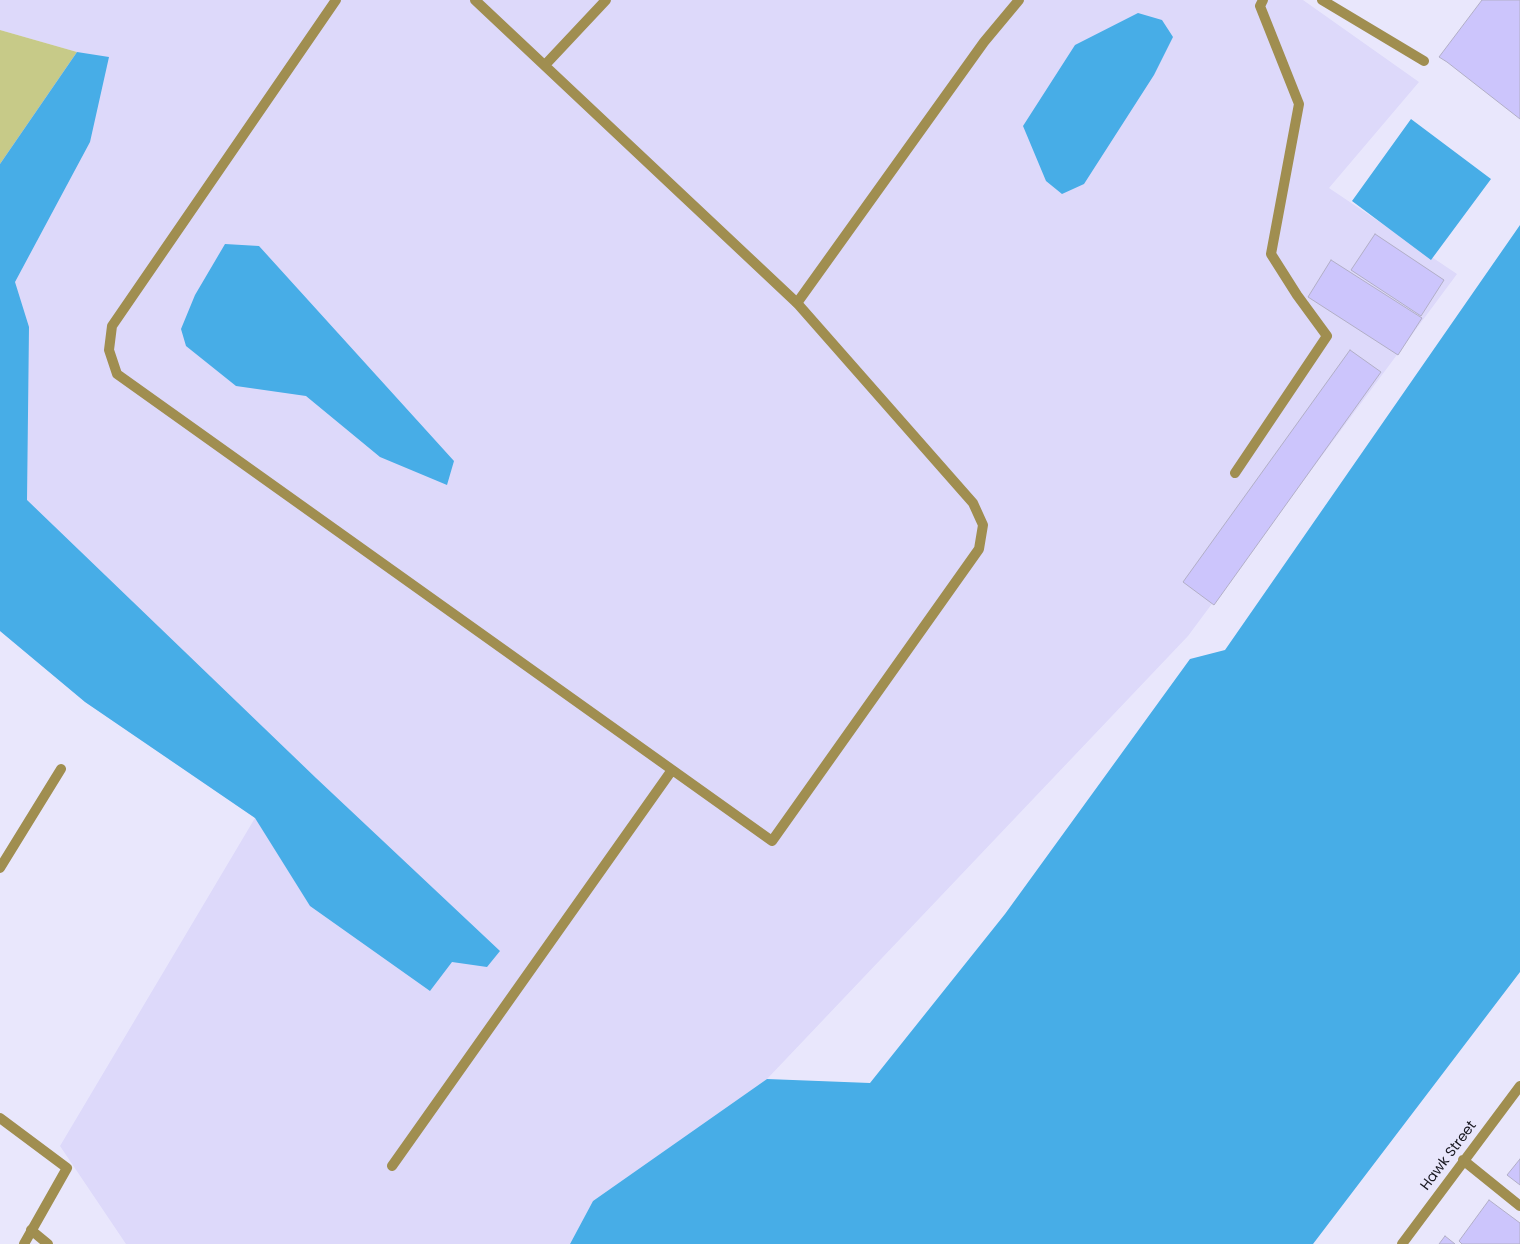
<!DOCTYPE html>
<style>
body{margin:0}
canvas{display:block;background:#e9e7fc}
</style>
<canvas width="1520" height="1244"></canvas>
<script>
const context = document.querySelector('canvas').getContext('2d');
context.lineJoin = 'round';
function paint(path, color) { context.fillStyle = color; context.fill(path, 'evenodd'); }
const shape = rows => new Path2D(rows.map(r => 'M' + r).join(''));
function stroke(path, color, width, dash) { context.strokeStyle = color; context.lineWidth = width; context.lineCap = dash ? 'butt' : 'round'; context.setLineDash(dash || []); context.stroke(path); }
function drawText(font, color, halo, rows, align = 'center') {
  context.font = font + ' Poppins,sans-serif'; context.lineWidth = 4; context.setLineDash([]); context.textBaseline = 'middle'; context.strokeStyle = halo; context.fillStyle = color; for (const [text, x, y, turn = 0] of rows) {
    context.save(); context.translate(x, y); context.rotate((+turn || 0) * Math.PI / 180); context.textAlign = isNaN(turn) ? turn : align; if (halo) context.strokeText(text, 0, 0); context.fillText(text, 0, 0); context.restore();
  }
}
paint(shape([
 [0,0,1303,0,1419,82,1329,188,1457,274,1188,636,767,1079,593,1201,570,1244,126,1244,60,1146,255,818,85,702,0,631,0,164,77,52,0,30]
]), '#ddd9fa');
paint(shape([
 [0,30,77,52,0,164]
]), '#c7ca88');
paint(shape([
 [1138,13,1162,20,1173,37,1154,75,1084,184,1062,194,1046,181,1023,126,1075,45],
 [77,52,109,57,90,142,15,282,29,327,27,500,316,778,500,951,487,967,452,962,430,991,310,906,255,818,85,702,0,631,0,164],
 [1411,119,1491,179,1431,260,1352,201],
 [1520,225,1520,972,1313,1244,570,1244,593,1201,767,1079,870,1083,1005,914,1190,659,1225,650],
 [225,244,259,246,454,461,447,485,380,457,306,396,236,386,186,346,181,329,195,295]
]), '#47ade7');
const building = shape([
 [1482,0,1520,0,1520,119,1447,62,1439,57,1482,0],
 [1375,234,1444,280,1421,316,1351,270,1375,234],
 [1331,260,1422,318,1398,355,1308,297,1331,260],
 [1350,350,1381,372,1214,605,1183,582,1350,350],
 [1520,1159,1520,1185,1507,1175,1520,1159],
 [1489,1200,1520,1223,1520,1244,1462,1244,1459,1241,1489,1200],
 [1445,1236,1455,1244,1439,1244,1445,1236]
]);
paint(building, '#ccc5fc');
stroke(building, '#b2afc7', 1);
stroke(shape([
 [336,0,112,326,109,350,117,374,772,841,979,549,983,525,973,503,797,303,475,0],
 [545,65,606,0],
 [1235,473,1327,336,1297,295,1271,254,1299,104,1260,6,1263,0],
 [392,1166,672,770],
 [31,1230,48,1244]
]), '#a08e50', 10);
stroke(shape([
 [1322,0,1424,61],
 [797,303,984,42,1019,0],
 [0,868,61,769],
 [0,1118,67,1168,24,1244],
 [1463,1160,1520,1206],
 [1402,1244,1520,1086]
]), '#a08e50', 10);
drawText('14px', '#191821', '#e9e7fc', [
 ["Hawk Street",1449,1156,-53]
]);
</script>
